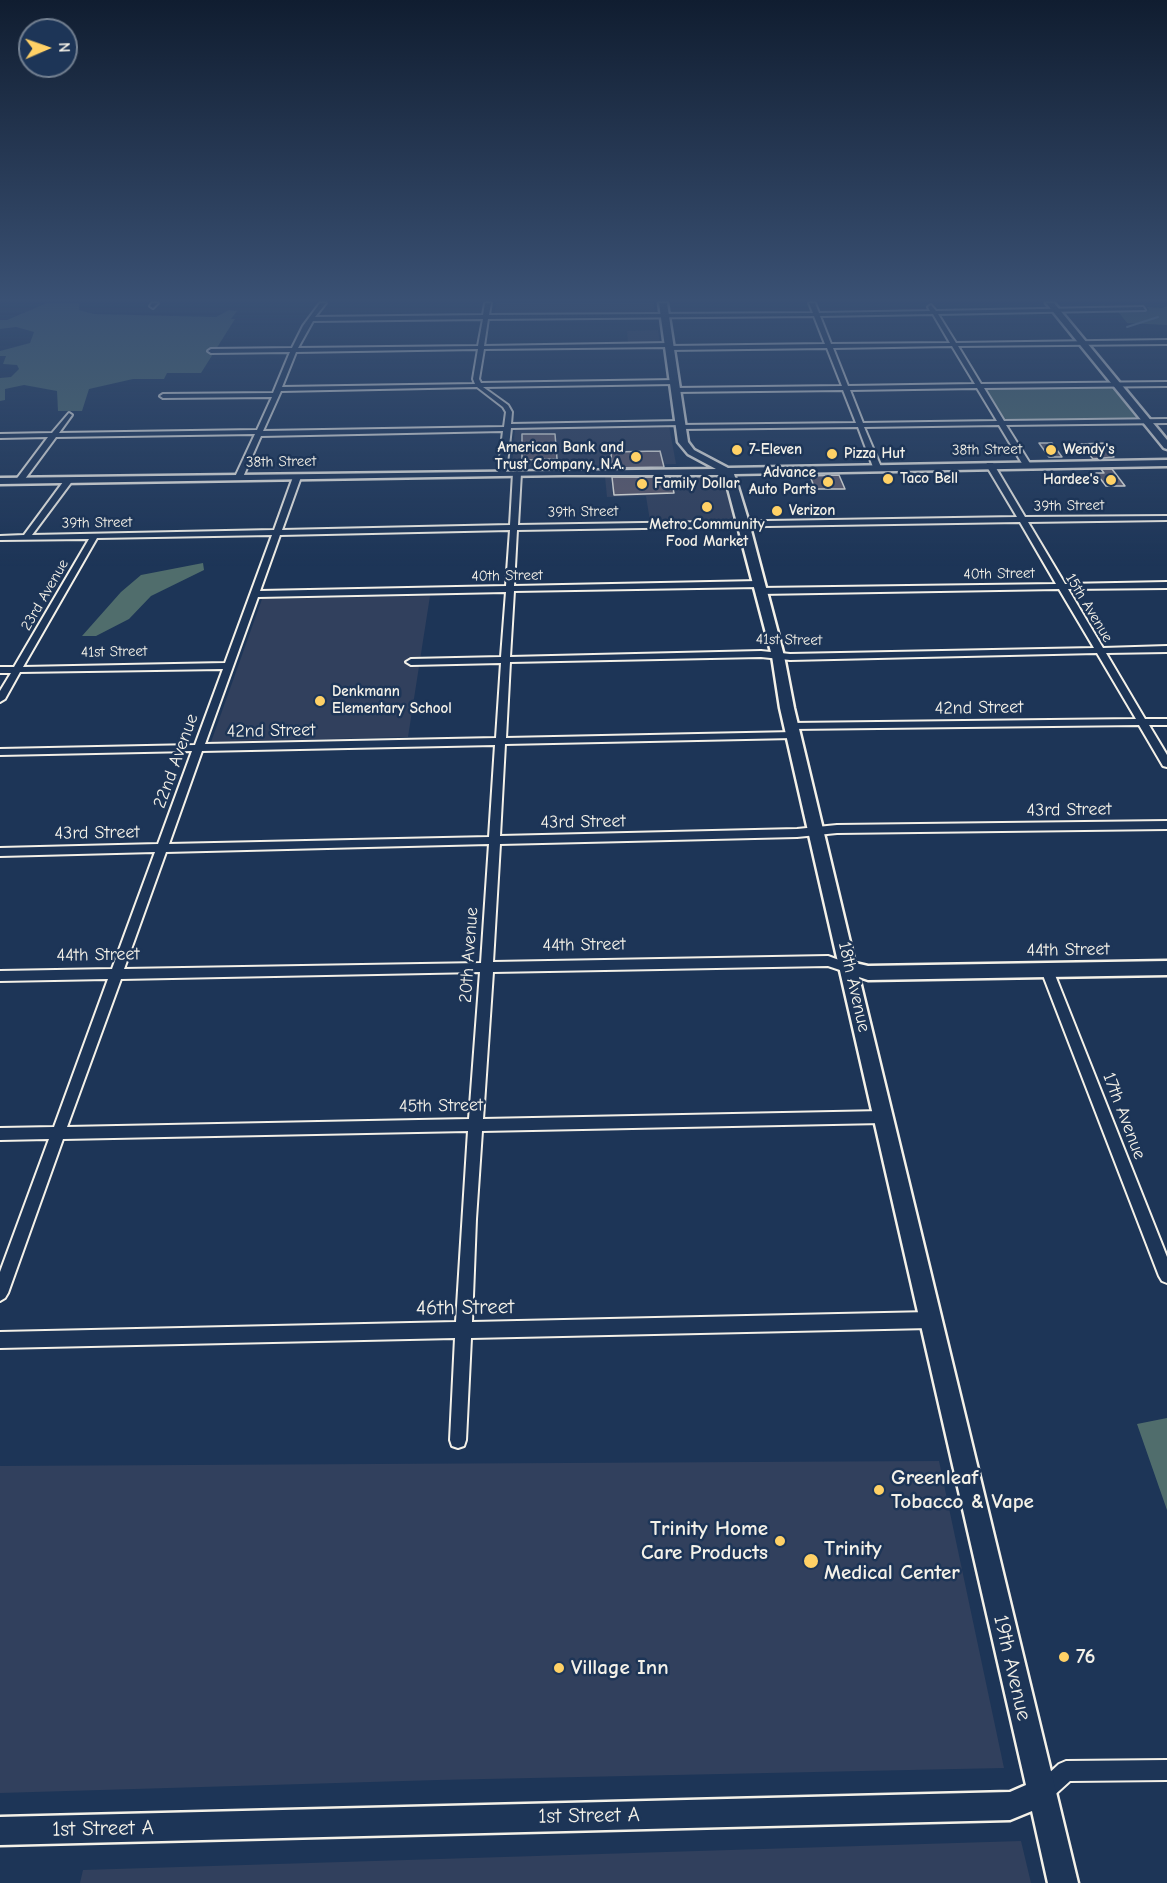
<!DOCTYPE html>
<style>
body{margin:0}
#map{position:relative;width:1167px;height:1883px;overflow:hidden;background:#1d3557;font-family:"Comic Neue",sans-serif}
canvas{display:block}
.north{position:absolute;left:18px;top:18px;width:60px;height:60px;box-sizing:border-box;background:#1d3557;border:2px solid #738091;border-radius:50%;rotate:88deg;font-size:16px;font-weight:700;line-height:24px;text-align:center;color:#f4f1e8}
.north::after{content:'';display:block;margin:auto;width:21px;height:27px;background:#ffd166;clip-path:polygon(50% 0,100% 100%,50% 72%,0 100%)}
</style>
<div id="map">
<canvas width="1167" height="1883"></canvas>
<div class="north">N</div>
</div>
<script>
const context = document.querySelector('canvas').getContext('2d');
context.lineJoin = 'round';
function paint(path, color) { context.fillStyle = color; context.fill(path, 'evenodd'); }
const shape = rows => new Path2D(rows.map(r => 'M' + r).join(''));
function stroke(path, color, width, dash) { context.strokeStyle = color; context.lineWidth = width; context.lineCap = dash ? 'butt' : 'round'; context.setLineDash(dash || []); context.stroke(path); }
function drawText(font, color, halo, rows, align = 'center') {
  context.font = font + ' "Comic Neue",sans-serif'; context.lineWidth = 5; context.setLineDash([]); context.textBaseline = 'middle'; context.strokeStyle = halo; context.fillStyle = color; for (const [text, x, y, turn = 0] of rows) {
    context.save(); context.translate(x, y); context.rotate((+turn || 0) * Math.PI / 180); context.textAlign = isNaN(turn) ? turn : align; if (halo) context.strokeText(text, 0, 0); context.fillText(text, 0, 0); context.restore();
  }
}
paint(shape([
 [496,303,654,303,655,312,494,314],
 [658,330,660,342,628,342,627,331],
 [664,425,669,426,676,464,512,467,515,429,519,428],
 [717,475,723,478,733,517,730,519,650,521,646,496,607,497,605,476],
 [430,596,408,737,211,742,262,599],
 [939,1461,1004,1768,438,1780,0,1793,0,1466],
 [1021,1841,1031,1883,80,1883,83,1870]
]), '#31405d');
paint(shape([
 [47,303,79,303,79,310,94,314,216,317,229,310,237,311,231,319,235,319,201,373,167,373,164,379,133,379,89,389,82,411,58,411,57,391,24,385,5,389,5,400,0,401,0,378,11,377,19,369,17,365,3,364,6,356,0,356,0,351,30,343,34,332,16,327,0,329,0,320,7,320],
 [1167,306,1167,325,1127,323,1117,310,1149,310,1147,307,1162,308],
 [1109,386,1114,389,1137,419,1005,421,983,389],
 [203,563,204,570,151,596,129,619,96,636,82,636,121,592,141,575],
 [1167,1418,1167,1510,1137,1424]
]), '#506d6c');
stroke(shape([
 [1127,327,1158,317]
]), '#89a2ae', 2);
const building = shape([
 [522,434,555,434,557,459,522,460,522,434],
 [1039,443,1052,443,1062,457,1049,457,1039,443],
 [1103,443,1114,457,1093,459,1081,444,1103,443],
 [660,451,664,467,612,468,611,452,660,451],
 [1101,469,1112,469,1125,486,1106,486,1096,473,1104,473,1101,469],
 [839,475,845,489,815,489,810,476,839,475],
 [612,477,670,477,674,493,614,495,612,477]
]);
paint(building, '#5f5b6c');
stroke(building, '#f4f1e8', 1.5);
const street = shape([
 [152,303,158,303,153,308,150,306,152,303],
 [320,303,326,303,315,317,483,315,485,303,491,303,489,315,813,313,809,303,815,303,819,313,930,311,928,307,931,305,936,311,1143,307,1145,310,938,314,956,343,1167,340,1167,344,958,346,981,384,1167,382,1167,386,984,388,1004,421,1167,419,1167,423,1006,425,1031,465,1027,467,1023,465,999,425,864,427,881,467,877,469,873,467,858,427,680,429,677,427,680,425,511,428,506,473,502,475,498,473,503,431,261,436,243,477,239,479,235,477,255,434,56,437,22,483,15,481,48,437,0,438,0,434,52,433,69,413,72,415,59,433,257,430,272,397,163,398,160,396,163,394,273,393,290,352,211,353,208,351,211,349,292,348,303,326,320,303],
 [933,314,950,343,831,344,820,316,933,314],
 [814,316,825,344,671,346,669,343,484,346,488,319,814,316],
 [483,319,478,346,298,348,313,321,483,319],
 [952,346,975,384,848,386,833,348,952,346],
 [667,347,669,350,827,348,842,386,675,388,672,390,675,392,843,390,856,423,680,425,683,423,680,421,511,424,512,412,508,405,483,387,674,384,677,382,674,380,481,383,479,379,484,349,667,347],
 [478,349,473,379,475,384,282,387,296,352,478,349],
 [477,387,503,407,506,412,504,427,263,431,281,391,477,387],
 [977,388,997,421,863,423,850,390,977,388],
 [987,463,993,463,1025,517,1167,516,1167,520,1028,522,1065,584,1167,582,1167,588,1068,589,1103,648,1167,646,1167,652,1106,653,1145,719,1167,719,1167,725,1149,725,1167,755,1167,767,1163,766,1139,725,792,729,787,726,792,723,1136,719,1097,653,790,660,761,657,510,662,506,738,794,732,799,735,794,738,505,744,500,836,797,829,837,825,1167,821,1167,829,837,833,797,837,500,844,493,962,828,956,853,965,855,968,853,971,849,973,828,966,493,972,483,1119,883,1111,888,1113,890,1117,888,1121,883,1123,482,1131,476,1219,472,1322,930,1312,936,1314,938,1320,936,1326,930,1328,471,1338,466,1440,464,1446,458,1448,452,1446,450,1440,455,1338,0,1348,0,1332,456,1322,468,1131,63,1139,8,1293,5,1298,0,1301,0,1272,49,1139,0,1140,0,1128,54,1127,108,979,0,981,0,971,112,969,155,852,0,856,0,848,158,844,192,751,0,755,0,749,195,745,223,669,20,672,5,699,0,702,0,691,11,673,0,673,0,667,14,667,89,539,0,540,0,536,24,535,66,478,69,478,73,480,32,535,274,530,293,477,297,475,301,477,282,530,510,525,513,473,517,471,521,473,518,525,1017,517,986,465,987,463],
 [1020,522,1056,584,760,588,756,591,760,594,1059,589,1094,648,790,654,761,651,510,657,514,591,759,587,763,584,759,581,514,586,517,530,1020,522],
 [510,530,506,586,260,591,280,535,510,530],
 [272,535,225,663,23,667,97,538,272,535],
 [506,592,501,657,411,659,406,662,411,665,501,663,496,738,205,744,258,597,506,592],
 [495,745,489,837,169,844,202,751,495,745],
 [489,844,481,963,124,969,166,852,489,844],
 [480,972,469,1119,67,1127,121,979,480,972],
 [1047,965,1051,967,1053,970,1167,1257,1167,1283,1162,1281,1159,1276,1041,970,1043,967,1047,965],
 [1167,1760,1167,1780,1070,1781,1049,1800,1042,1803,1035,1800,1032,1793,1035,1786,1059,1764,1066,1761,1167,1760]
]);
const secondary = shape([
 [659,303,667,303,688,442,694,450,728,468,1167,460,1167,466,734,474,749,523,784,656,794,708,855,963,868,966,1167,961,1167,975,868,980,859,977,1078,1883,1048,1883,1032,1811,1010,1820,0,1845,0,1817,1010,1792,1026,1785,780,708,772,656,725,477,723,475,563,475,0,484,0,478,716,469,688,454,678,442,659,303],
 [1046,303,1054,303,1167,440,1167,449,1164,448,1046,303]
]);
stroke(street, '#f4f1e8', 4);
stroke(secondary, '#f4f1e8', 5);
paint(street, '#1d3557');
paint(secondary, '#1d3557');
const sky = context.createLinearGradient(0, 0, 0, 567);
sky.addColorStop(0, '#101d30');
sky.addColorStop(0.53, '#3a5174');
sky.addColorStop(1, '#3a517400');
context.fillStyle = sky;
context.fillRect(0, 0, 1167, 567);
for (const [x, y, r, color] of [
 [737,450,6,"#ffd166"],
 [1051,450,6,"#ffd166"],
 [832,454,6,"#ffd166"],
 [636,457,6,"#ffd166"],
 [888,479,6,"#ffd166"],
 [1111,480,6,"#ffd166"],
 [828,482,6,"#ffd166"],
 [642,484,6,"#ffd166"],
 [707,507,6,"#ffd166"],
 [777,511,6,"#ffd166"],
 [320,701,6,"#ffd166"],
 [879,1490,6,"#ffd166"],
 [780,1541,6,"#ffd166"],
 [811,1561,8,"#ffd166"],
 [1064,1657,6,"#ffd166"],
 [559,1668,6,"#ffd166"]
]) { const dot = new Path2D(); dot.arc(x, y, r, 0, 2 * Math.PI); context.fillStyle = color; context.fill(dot); stroke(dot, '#1d3557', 2); }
drawText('bold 15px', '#f4f1e8', '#1d3557', [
 ["American Bank and",624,448,"right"],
 ["Trust Company, N.A.",624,465,"right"],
 ["7-Eleven",749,450],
 ["Wendy's",1063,450],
 ["Pizza Hut",844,454],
 ["Advance",816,473,"right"],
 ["Auto Parts",816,490,"right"],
 ["Taco Bell",900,479],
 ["Hardee's",1099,480,"right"],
 ["Family Dollar",654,484],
 ["Verizon",789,511],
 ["Metro Community",707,525,"center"],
 ["Food Market",707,542,"center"],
 ["Denkmann",332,692],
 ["Elementary School",332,709]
], 'left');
drawText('15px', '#f4f1e8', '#1d3557', [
 ["38th Street",987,450,-1],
 ["38th Street",281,462,-1],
 ["39th Street",1069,506,-1],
 ["39th Street",583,512,-1],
 ["39th Street",97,523,-1],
 ["40th Street",999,574,-1],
 ["40th Street",507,576,-1],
 ["23rd Avenue",45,595,-60],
 ["15th Avenue",1089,608,59],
 ["41st Street",789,640,1],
 ["41st Street",114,652,-1]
]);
drawText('18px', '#f4f1e8', '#1d3557', [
 ["42nd Street",979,708,-1],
 ["42nd Street",271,731,-1],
 ["22nd Avenue",176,761,-70],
 ["43rd Street",1069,810,-1],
 ["43rd Street",583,822,-1],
 ["43rd Street",97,833,-1],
 ["44th Street",584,945,-1],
 ["44th Street",1068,950,-1],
 ["44th Street",98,955,-1],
 ["20th Avenue",469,955,-86],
 ["18th Avenue",854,987,77],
 ["45th Street",441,1106,-1],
 ["17th Avenue",1124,1116,69]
]);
drawText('21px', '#f4f1e8', '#1d3557', [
 ["46th Street",465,1308,-1],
 ["19th Avenue",1012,1668,77],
 ["1st Street A",589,1816,-1],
 ["1st Street A",103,1829,-1]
]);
drawText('bold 21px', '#f4f1e8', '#1d3557', [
 ["Greenleaf",891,1478],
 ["Tobacco & Vape",891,1502],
 ["Trinity Home",768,1529,"right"],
 ["Care Products",768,1553,"right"],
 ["Trinity",824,1549],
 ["Medical Center",824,1573],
 ["76",1076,1657],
 ["Village Inn",571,1668]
], 'left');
</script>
